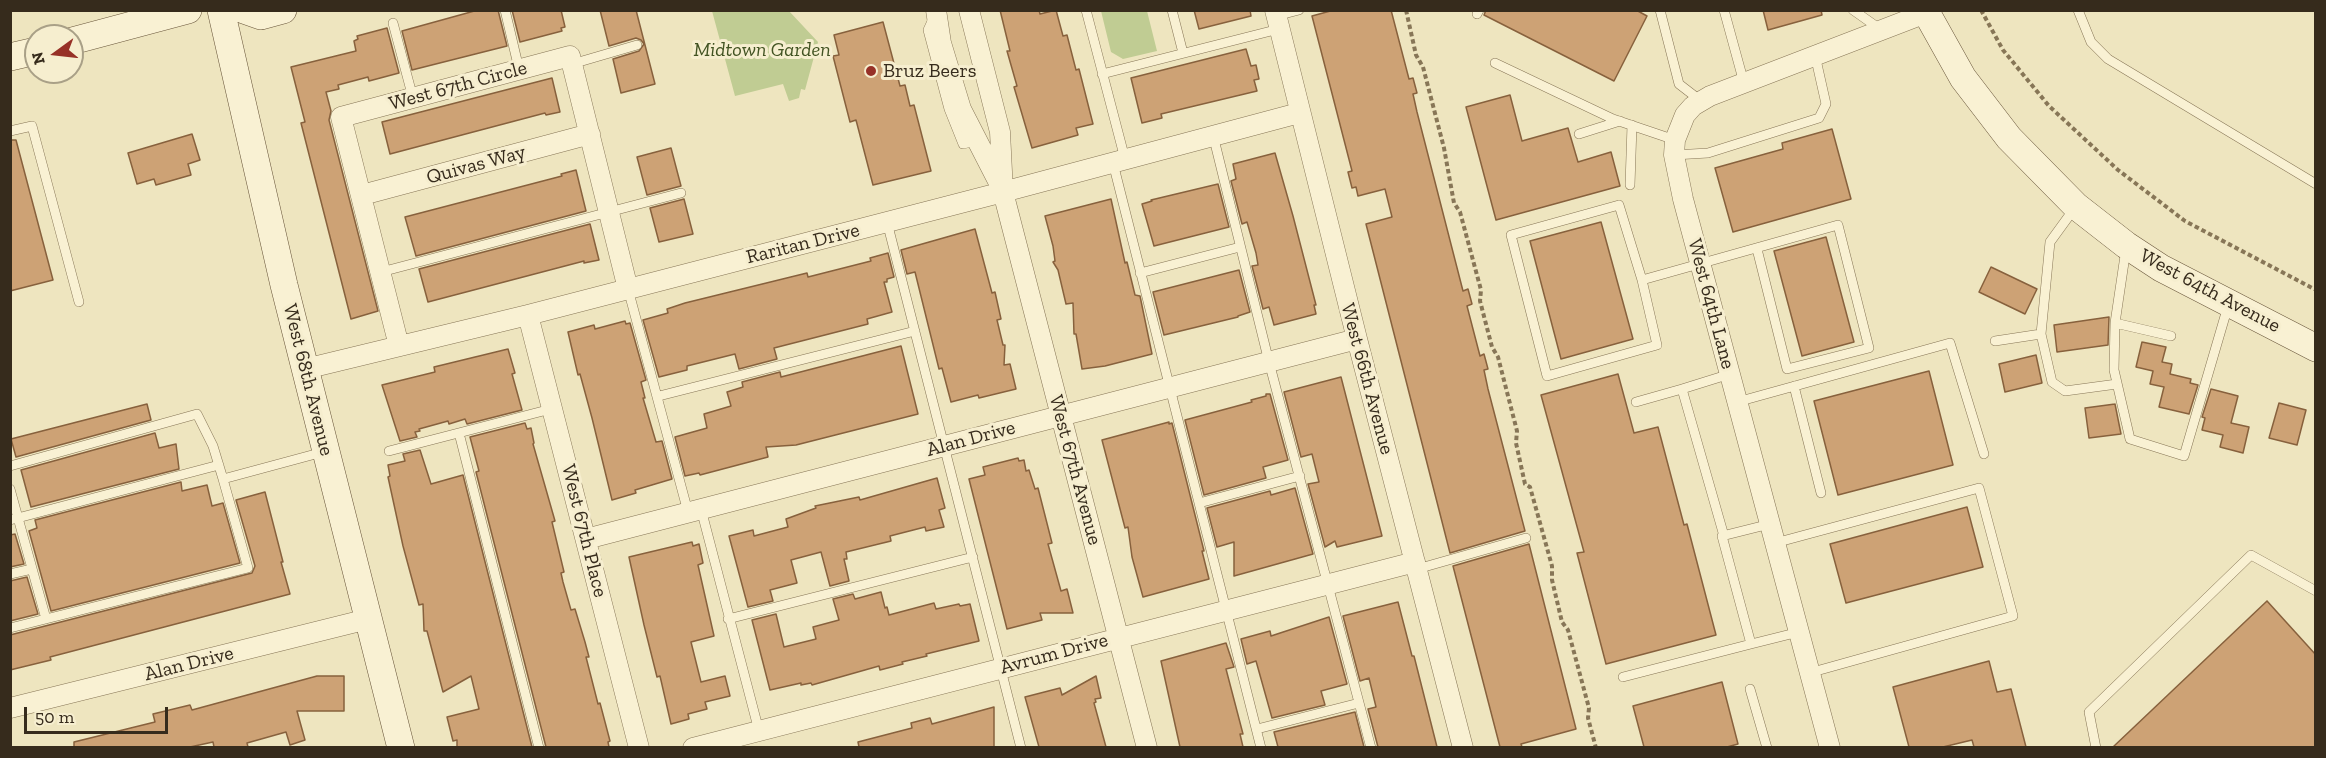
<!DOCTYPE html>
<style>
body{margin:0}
#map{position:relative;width:2326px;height:758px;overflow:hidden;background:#eee5bf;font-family:"Zilla Slab",serif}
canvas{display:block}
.frame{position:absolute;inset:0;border:12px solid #362b1c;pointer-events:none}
.north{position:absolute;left:24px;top:24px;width:60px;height:60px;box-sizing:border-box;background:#f6eecf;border:2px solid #a9a087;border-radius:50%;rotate:255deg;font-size:16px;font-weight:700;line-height:24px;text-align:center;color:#362b1c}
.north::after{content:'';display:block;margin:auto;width:21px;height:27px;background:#973127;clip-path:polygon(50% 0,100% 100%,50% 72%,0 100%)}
.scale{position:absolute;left:24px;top:707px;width:144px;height:27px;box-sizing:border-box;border:3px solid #362b1c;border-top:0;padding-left:8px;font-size:18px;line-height:21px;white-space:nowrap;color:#362b1c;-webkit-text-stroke:4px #f6eecf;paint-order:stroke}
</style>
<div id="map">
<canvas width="2326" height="758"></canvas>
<div class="frame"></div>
<div class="north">N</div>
<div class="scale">50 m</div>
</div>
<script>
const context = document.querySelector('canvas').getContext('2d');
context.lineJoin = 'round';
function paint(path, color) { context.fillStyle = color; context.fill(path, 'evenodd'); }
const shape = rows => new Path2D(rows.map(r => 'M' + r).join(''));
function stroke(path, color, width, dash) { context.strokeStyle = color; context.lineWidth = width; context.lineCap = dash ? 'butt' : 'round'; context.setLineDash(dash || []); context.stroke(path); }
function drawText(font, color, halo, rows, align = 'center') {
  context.font = font + ' "Zilla Slab",serif'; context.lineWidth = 6; context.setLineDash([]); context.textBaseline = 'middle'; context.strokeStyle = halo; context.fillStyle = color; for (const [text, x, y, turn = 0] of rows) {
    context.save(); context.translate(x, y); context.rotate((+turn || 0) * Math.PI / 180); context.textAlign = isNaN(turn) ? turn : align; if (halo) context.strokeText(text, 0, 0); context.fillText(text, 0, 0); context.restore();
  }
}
paint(shape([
 [712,11,789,11,818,42,805,90,801,89,799,98,789,101,783,84,735,96],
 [1101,11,1147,11,1157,51,1123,59,1111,52]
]), '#c0cc93');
const building = shape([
 [478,10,498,10,507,46,412,70,402,31,478,10],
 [512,10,561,10,565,27,561,28,562,31,520,42,512,10],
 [600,10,636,10,655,84,621,93,613,59,639,51,644,44,641,40,636,38,609,46,600,10],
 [1000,10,1039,10,1040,14,1056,10,1063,36,1067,35,1076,70,1079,69,1093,124,1076,128,1078,135,1032,148,1014,87,1017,86,1007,51,1010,51,1000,10],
 [1194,10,1250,10,1251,16,1199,29,1194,10],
 [1334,10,1391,10,1409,79,1413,78,1417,93,1413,94,1417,112,1463,291,1468,289,1472,304,1467,306,1480,356,1484,354,1488,369,1484,370,1488,389,1525,531,1450,553,1366,224,1392,217,1385,189,1358,196,1356,187,1352,188,1348,172,1352,171,1312,16,1334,10],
 [1486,10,1636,10,1647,16,1614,81,1484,15,1486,10],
 [1763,10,1821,10,1822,15,1768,30,1763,10],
 [883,22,900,86,905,85,910,106,914,105,931,171,873,185,856,120,850,122,833,56,839,55,834,35,883,22],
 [387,28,399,73,369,81,368,77,338,85,339,89,326,92,331,111,329,120,378,311,351,319,301,123,305,122,291,67,356,51,354,41,358,39,357,36,387,28],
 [1246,49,1251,66,1256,65,1259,79,1254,80,1257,91,1161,114,1162,118,1142,123,1131,78,1246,49],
 [552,78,560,112,546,115,545,113,390,154,382,122,552,78],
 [1510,95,1522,141,1568,128,1578,162,1611,152,1620,186,1496,220,1466,107,1510,95],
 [1832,129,1851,199,1733,232,1715,168,1783,149,1782,143,1832,129],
 [192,134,200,160,188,164,191,175,156,185,154,179,137,184,128,153,192,134],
 [10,140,16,140,53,280,10,291,10,140],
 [671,148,681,186,647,195,637,157,671,148],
 [1275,153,1293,216,1316,305,1314,305,1316,314,1274,325,1269,307,1263,309,1252,266,1258,265,1256,253,1247,222,1242,224,1231,181,1236,179,1233,164,1275,153],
 [576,170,586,211,416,256,405,217,562,176,561,174,576,170],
 [1218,184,1229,227,1154,246,1142,204,1152,201,1151,200,1218,184],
 [684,199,693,234,659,242,650,208,684,199],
 [1111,199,1125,263,1127,262,1135,295,1140,296,1152,354,1105,366,1082,369,1076,334,1074,334,1073,303,1066,304,1058,270,1053,262,1055,261,1053,246,1045,216,1111,199],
 [1601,222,1633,339,1561,359,1530,241,1601,222],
 [590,224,599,260,584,263,584,261,428,302,419,269,590,224],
 [975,229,992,293,995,292,1001,319,997,320,1003,345,1005,345,1004,365,1010,364,1016,389,979,398,978,395,951,402,942,368,939,369,915,272,907,274,901,250,975,229],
 [1826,237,1854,342,1802,356,1774,251,1826,237],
 [888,253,894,277,887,279,887,282,884,282,892,312,867,319,868,324,774,348,777,359,739,369,735,354,687,366,687,370,659,377,643,320,668,313,667,309,685,303,807,273,808,277,871,261,870,258,888,253],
 [1991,267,2037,289,2025,314,1979,292,1991,267],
 [1239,270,1250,312,1238,316,1238,317,1164,335,1153,292,1239,270],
 [2109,317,2108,345,2057,352,2054,325,2109,317],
 [625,321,626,324,630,323,646,380,641,382,645,398,643,398,656,442,662,441,672,479,635,490,636,493,612,500,592,418,580,374,578,375,568,332,594,325,595,329,625,321],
 [2142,342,2166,347,2162,362,2172,364,2170,374,2191,379,2190,383,2198,385,2189,414,2159,407,2164,387,2150,384,2153,371,2136,367,2142,342],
 [901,346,918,414,796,445,766,447,768,457,700,475,699,473,685,476,675,437,707,428,704,414,731,406,727,392,743,387,742,382,780,372,781,377,901,346],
 [508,349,515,373,512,374,522,410,467,424,465,419,449,424,448,421,419,429,420,431,415,432,417,437,400,441,382,385,435,372,434,367,508,349],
 [2036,355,2042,383,2005,392,1999,364,2036,355],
 [1929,371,1953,465,1838,495,1814,401,1929,371],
 [1618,374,1634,433,1658,427,1684,525,1687,524,1716,635,1606,664,1577,553,1584,552,1541,395,1618,374],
 [1341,377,1382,536,1337,547,1335,541,1325,547,1308,484,1319,482,1312,454,1301,457,1284,392,1341,377],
 [2211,389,2238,396,2231,423,2249,427,2243,453,2220,447,2223,435,2202,430,2205,418,2202,417,2211,389],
 [1266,394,1270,394,1288,460,1263,467,1266,478,1204,495,1185,420,1252,402,1251,400,1266,396,1266,394],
 [2279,403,2306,410,2297,445,2269,438,2279,403],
 [147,404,151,420,16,457,11,439,147,404],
 [2115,404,2121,434,2089,438,2085,408,2115,404],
 [1169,422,1169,424,1172,423,1204,551,1202,551,1209,579,1143,597,1132,557,1128,527,1125,528,1102,440,1169,422],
 [525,423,527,429,531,428,534,443,533,444,555,521,552,522,564,572,561,573,563,582,571,610,575,609,585,642,589,657,586,657,598,704,600,703,610,741,608,742,609,747,546,747,476,472,479,471,470,437,525,423],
 [155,433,159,448,176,444,179,469,31,507,21,470,155,433],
 [420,450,431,484,463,475,532,747,457,747,457,740,453,741,447,717,479,709,471,676,443,692,427,631,424,631,423,604,419,605,403,546,388,477,390,476,388,465,405,461,403,454,420,450],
 [1018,458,1019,461,1024,460,1026,471,1029,470,1035,489,1038,488,1052,543,1048,544,1061,591,1067,589,1073,613,1040,613,1042,620,1007,629,969,479,985,475,983,467,1018,458],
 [937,478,945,508,939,510,944,527,926,531,925,527,890,536,891,541,846,552,847,559,844,559,849,581,830,586,821,552,791,560,797,583,770,590,773,601,748,607,729,536,753,530,754,536,788,527,786,519,816,508,815,506,859,497,860,500,937,478],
 [181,482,182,491,207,485,212,506,223,503,240,563,51,611,29,531,37,528,35,520,181,482],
 [1295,488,1313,554,1234,576,1234,542,1217,547,1207,508,1270,491,1271,495,1295,488],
 [265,492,283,562,281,562,290,594,50,657,51,660,10,670,10,635,252,573,255,566,236,500,265,492],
 [1967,507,1983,567,1846,603,1830,544,1967,507],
 [15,534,24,564,10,567,10,535,15,534],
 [692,542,693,546,699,544,703,563,698,565,714,636,691,642,701,682,725,676,730,696,705,702,707,709,688,714,689,719,671,724,660,676,657,677,644,625,629,557,692,542],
 [1529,544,1576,729,1521,744,1522,747,1500,747,1453,566,1529,544],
 [27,577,38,614,10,621,10,581,27,577],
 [881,592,885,608,887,607,889,615,934,603,936,609,959,604,960,606,970,604,979,641,926,654,927,656,902,662,903,664,880,670,879,666,812,685,811,683,801,685,801,683,770,690,752,620,776,614,784,647,816,639,813,627,839,620,833,599,853,594,855,599,881,592],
 [2267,601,2316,655,2316,747,2113,747,2267,601],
 [1398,602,1412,656,1414,656,1437,747,1378,747,1368,709,1376,707,1369,678,1360,681,1343,616,1398,602],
 [1329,617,1347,684,1321,691,1325,705,1272,718,1256,661,1247,664,1241,639,1270,631,1271,636,1329,617],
 [1226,643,1234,667,1226,669,1243,734,1240,734,1243,747,1180,747,1161,661,1226,643],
 [1989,661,1997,692,2011,689,2026,747,1974,747,1972,740,1943,747,1909,747,1893,687,1989,661],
 [317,676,344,676,344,711,297,711,305,740,290,745,286,732,247,743,248,747,214,747,213,742,190,747,74,747,74,742,155,722,153,714,190,705,192,710,317,676],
 [1096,676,1101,698,1095,699,1096,702,1094,703,1106,747,1039,747,1025,697,1060,688,1062,695,1096,676],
 [1722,682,1738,744,1727,747,1644,747,1633,706,1722,682],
 [994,707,994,747,859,747,858,742,912,728,911,723,930,718,932,724,994,707],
 [1355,712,1364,747,1278,747,1274,732,1355,712]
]);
paint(building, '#cda275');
stroke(building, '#87613d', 1.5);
const lane = shape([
 [505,10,519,69],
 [1086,10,1125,159],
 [1172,10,1183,53],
 [1660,10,1679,84,1701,101],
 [1724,10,1744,83],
 [1853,10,1880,29],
 [2078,10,2091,42,2108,59,2316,184],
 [1477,14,1479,10],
 [1276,16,1299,10],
 [934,17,928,30,949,109,963,144,976,141],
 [393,23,413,98],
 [1495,63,1613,119,1675,140],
 [572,64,637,45],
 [1102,74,1279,29],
 [10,131,32,126,79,302],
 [1579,134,1620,121],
 [1213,135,1269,362,1371,748],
 [1674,155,1708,153,1819,118,1826,104,1815,55],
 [1113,163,1261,748],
 [1630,185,1632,125],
 [1619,205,1642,280,1657,345,1547,376,1511,235,1619,205],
 [887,222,1021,748],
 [2126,249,2115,323,2114,370,2130,439,2184,456,2228,306],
 [381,272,681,193],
 [1140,273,1240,247],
 [1642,280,1838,225,1869,348,1787,369,1757,249],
 [628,289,688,512],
 [2115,323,2171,336],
 [2041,334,2050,242,2074,209],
 [1995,341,2041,334,2052,382,2065,391,2117,384],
 [1794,386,1821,493],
 [1682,389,1730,374],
 [659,396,915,331],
 [1636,402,1682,389,1724,536],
 [1737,402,1950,343,1984,454],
 [459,433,539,748],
 [389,451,551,409],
 [10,466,197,414,213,446,223,479,323,452],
 [10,489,46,619],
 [1199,503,1300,476],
 [701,509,759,731],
 [10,520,219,465],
 [1775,543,1979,488,2013,616,1809,673],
 [1417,569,1526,538],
 [10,574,32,569],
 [728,619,973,557],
 [10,628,248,568,223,479],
 [1751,644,1799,632],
 [1623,677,1751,644,1722,536,1770,524],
 [1750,689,1767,748],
 [1257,729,1359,703],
 [2096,748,2089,712,2251,555,2316,591]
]);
const street = shape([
 [936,10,941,43,961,109,1001,187],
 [969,10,1000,132,1003,192,1147,748],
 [1275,10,1357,339,1463,748],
 [362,195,590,134],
 [528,315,639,748],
 [399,346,341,117,570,56,628,289],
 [305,369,528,315,1003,192,1299,113],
 [586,539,1357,339],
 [10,708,368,619],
 [693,748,1415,562],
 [1830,748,1683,199,1674,155,1675,140,1685,115,1693,106,1710,96,1926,13]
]);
const secondary = shape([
 [221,10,284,285,401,748],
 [244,10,261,16,283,10],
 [1925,10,1963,78,2009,138,2076,206,2126,245,2161,268,2316,348],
 [72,41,188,10],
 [10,57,36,51]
]);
stroke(lane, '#877657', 10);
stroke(street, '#877657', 21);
stroke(secondary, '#69563b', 28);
stroke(shape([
 [1406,10,1416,55,1423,67,1444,148,1454,203,1460,212,1481,290,1480,301,1492,347,1498,357,1517,431,1516,443,1525,484,1530,487,1552,566,1552,580,1562,622,1568,630,1589,708,1588,718,1596,748],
 [1981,10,2003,50,2049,106,2118,170,2185,221,2316,290]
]), '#877657', 4, [4.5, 3]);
stroke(lane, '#f9f1d3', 9);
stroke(street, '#f9f1d3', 20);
stroke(secondary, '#f9f1d3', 27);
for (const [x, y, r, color] of [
 [871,71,6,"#973127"]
]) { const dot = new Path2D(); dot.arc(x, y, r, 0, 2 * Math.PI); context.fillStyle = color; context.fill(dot); stroke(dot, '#f6eecf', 2); }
drawText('italic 20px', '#425322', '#f6eecf', [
 ["Midtown Garden",762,50]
]);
drawText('20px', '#362b1c', '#f6eecf', [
 ["Bruz Beers",883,71]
], 'left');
drawText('20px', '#362b1c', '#f6eecf', [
 ["West 67th Circle",458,86,-15],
 ["Quivas Way",476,165,-15],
 ["Raritan Drive",803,244,-14],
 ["West 64th Avenue",2210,291,28],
 ["West 64th Lane",1711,304,75],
 ["West 66th Avenue",1367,379,75],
 ["West 68th Avenue",308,380,76],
 ["Alan Drive",971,439,-15],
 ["West 67th Avenue",1075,470,75],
 ["West 67th Place",584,531,76],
 ["Avrum Drive",1054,654,-15],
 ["Alan Drive",189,664,-14]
]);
</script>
